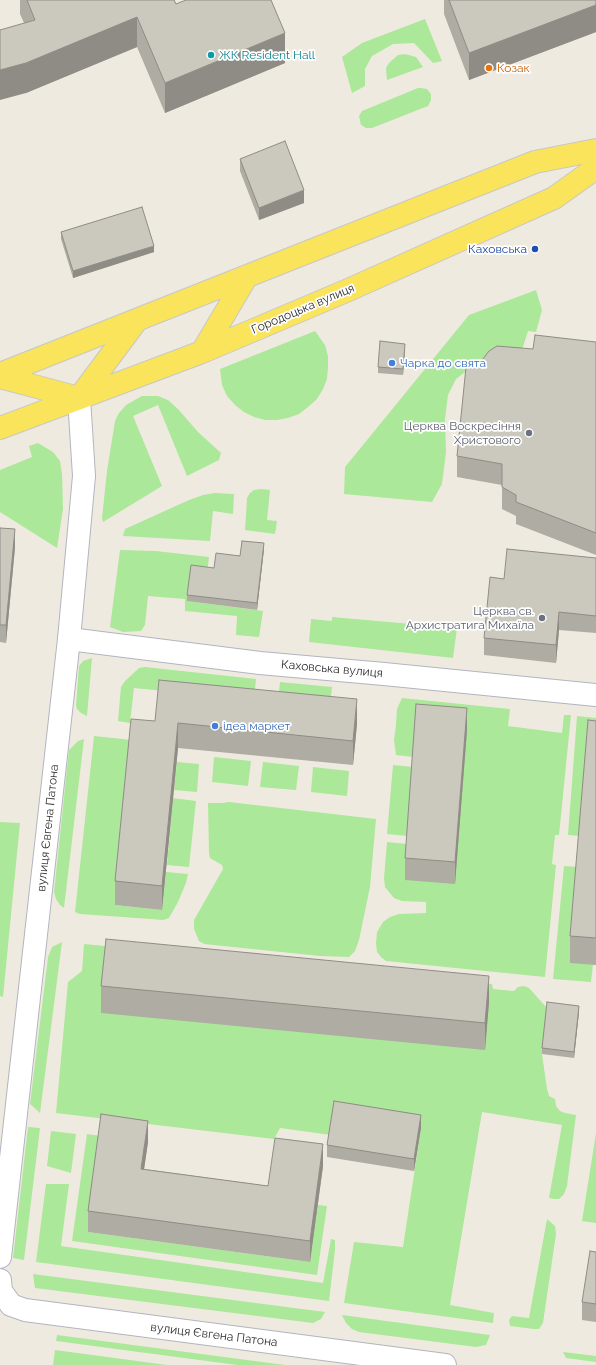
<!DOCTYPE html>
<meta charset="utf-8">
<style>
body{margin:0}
canvas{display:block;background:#efeadf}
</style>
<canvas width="596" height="1365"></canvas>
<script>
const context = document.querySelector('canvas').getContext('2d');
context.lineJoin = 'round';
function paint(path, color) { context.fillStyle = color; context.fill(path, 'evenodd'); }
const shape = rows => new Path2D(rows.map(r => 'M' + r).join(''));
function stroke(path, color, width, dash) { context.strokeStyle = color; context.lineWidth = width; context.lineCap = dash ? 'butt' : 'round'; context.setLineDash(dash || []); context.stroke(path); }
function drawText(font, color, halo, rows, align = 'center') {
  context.font = font + ' Raleway,sans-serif'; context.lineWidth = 3.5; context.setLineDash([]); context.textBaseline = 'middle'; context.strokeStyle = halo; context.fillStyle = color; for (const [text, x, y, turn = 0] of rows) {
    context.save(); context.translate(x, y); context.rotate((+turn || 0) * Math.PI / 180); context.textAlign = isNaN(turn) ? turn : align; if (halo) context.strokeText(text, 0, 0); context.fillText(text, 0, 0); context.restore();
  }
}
paint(shape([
 [425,19,442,61,433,63,414,43,393,44,372,56,365,69,365,86,352,93,342,57,362,43],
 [405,54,416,57,423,67,387,80,386,68,389,63,398,55],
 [418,88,421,88,427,89,431,94,431,100,428,106,372,128,366,128,361,125,359,116,362,111],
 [536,290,542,310,536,332,528,331,522,350,488,361,469,369,456,379,448,395,445,419,446,452,442,484,432,502,344,494,345,467,469,315],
 [315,331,325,345,328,356,328,367,327,379,323,389,317,399,308,407,299,414,288,418,277,420,265,420,254,417,244,412,235,405,227,396,222,385,220,369],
 [142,396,158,396,168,400,178,409,198,432,221,453,219,460,187,476,158,405,133,416,162,486,103,522,102,518,107,471,115,421,119,413,126,405],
 [38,443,53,452,60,461,62,474,63,509,57,548,0,512,0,470,32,457,29,446],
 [261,489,270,490,267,520,277,521,275,534,245,530,247,498,250,493,254,490],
 [215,493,234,494,233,514,213,511,210,541,123,536,125,529,189,500,203,495],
 [120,550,156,551,209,557,207,574,187,601,263,611,259,637,236,635,237,616,185,611,185,599,148,596,145,625,141,631,123,632,110,627],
 [332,617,457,628,453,658,309,642,311,619,332,621],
 [92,658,87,716,81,713,77,709,76,705,79,666,83,661],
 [145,667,256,679,254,700,134,688,130,723,118,721,121,687,125,681,139,668],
 [280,682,332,687,330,707,278,701],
 [402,698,510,709,508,726,562,733,564,715,571,715,559,835,555,835,552,864,556,865,545,977,386,961,381,957,377,952,376,943,377,932,383,922,390,917,399,914,426,913,426,902,402,901,394,898,385,887,384,878,387,842,407,844,414,757,396,755,394,740,396,725,397,709],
 [577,716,596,718,596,747,580,836,568,835],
 [94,736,132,740,115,905,162,910,166,872,188,874,186,883,178,902,169,918,163,920,151,919,80,914,75,912],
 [84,739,64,908,60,905,56,899,54,892,69,750,78,741],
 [214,757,251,761,248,786,212,782],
 [177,762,199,764,197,792,174,790],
 [263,762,299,766,296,790,260,787],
 [393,765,413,767,408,836,387,834],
 [313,767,349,771,347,796,311,792],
 [173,798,196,801,189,867,167,865],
 [229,802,376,819,370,887,359,940,355,951,349,957,320,956,204,944,199,941,194,929,194,920,223,869,222,865,210,858,209,853,208,803,223,803],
 [0,822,20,823,3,997,0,996],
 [564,866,578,867,593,964,591,982,553,979],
 [62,942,40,1113,30,1104,48,957,52,947],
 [84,944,492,984,493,989,514,991,518,987,524,986,529,988,547,1008,542,1054,547,1089,549,1096,555,1099,556,1106,560,1111,565,1113,576,1115,567,1186,564,1194,559,1199,555,1199,549,1198,562,1125,482,1112,450,1305,494,1313,493,1323,344,1303,354,1242,403,1247,421,1128,331,1135,280,1128,274,1139,56,1113,68,982,82,971],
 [28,1127,40,1128,24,1260,13,1258],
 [51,1131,76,1134,71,1173,47,1166],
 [596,1133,596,1223,582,1221],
 [87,1134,101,1136,88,1232,310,1262,318,1205,327,1206,317,1275,72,1241],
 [46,1184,69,1184,61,1246,323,1283,331,1239,335,1240,335,1250,329,1301,36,1262],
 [547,1219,555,1226,556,1234,543,1323,539,1329,534,1329,510,1326,509,1320,512,1316,529,1318],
 [33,1274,325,1312,321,1319,313,1323,35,1288],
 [342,1315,490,1335,486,1345,476,1347,359,1332,352,1329,346,1323],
 [57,1335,285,1365,237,1365,56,1341],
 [55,1350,167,1365,53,1365],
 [563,1352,596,1356,596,1362,566,1358]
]), '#ace899');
const minor = shape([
 [69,639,260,663,384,674,596,695]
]);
const tertiary = shape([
 [0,1257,69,639,84,476,79,398],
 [0,1280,1,1291,11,1305,25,1310,445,1365]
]);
const primary = shape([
 [202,352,247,276],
 [0,374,535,162,596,150],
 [0,377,79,398],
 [79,398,137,320],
 [0,428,202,352,346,291,554,198,596,168]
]);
stroke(minor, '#b3b4c1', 24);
stroke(tertiary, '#b3b4c1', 24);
stroke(primary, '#c8c8c8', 24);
stroke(minor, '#fff', 22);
stroke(tertiary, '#fff', 22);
stroke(primary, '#f9e45b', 22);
paint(shape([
 [20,0,174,0,176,4,285,63,165,113,137,47,26,93,24,23,20,14],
 [444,0,596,0,596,32,469,80,444,14],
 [240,159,304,203,259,220,240,171],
 [61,232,154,252,73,278,61,239],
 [596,342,596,555,516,524,516,516,502,509,502,485,457,477,457,456,476,368],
 [405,350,403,375,378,373,378,367],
 [0,528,15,547,6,643,0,642],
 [264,549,257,610,187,601,187,595,214,568,240,556],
 [596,558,596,633,559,630,556,663,484,655,484,638,504,579],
 [155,721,357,724,353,765,178,748,162,910,115,905,115,881],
 [596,721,596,965,570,963,570,936],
 [467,730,455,884,405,880,405,858],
 [101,986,489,1002,485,1050,101,1013],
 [579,1012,574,1058,542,1054,542,1048],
 [421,1128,414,1171,327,1157,327,1145],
 [148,1142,144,1169,268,1186,323,1166,310,1262,88,1232,88,1211],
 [596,1252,596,1322,582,1320,582,1302]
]), '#afaca3');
paint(shape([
 [596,5,596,32,469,80,469,53],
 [137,17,137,47,26,93,0,100,0,70],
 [285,33,285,63,165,113,165,83],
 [304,190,304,203,259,220,259,208],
 [154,246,154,252,73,278,73,271],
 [405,344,405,350,403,375,403,369],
 [15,529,15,547,6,643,6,625],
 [264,543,264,549,257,610,257,603],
 [559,612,559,630,556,663,556,645],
 [357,699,357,724,353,765,353,741],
 [467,708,467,730,455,884,455,862],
 [178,723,178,748,162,910,162,886],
 [489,976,489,1002,485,1050,485,1023],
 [579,1006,579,1012,574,1058,574,1052],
 [421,1115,421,1128,414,1171,414,1159],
 [148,1121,148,1142,141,1190,141,1169],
 [323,1144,323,1166,310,1262,310,1241]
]), '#8e8c85');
const building = shape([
 [27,0,174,0,176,4,186,0,271,0,285,33,165,83,137,17,26,63,0,70,0,30,35,20,27,0],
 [449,0,596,0,596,5,469,53,449,0],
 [285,141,304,190,259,208,240,159,285,141],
 [142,207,154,246,73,271,61,232,142,207],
 [535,335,596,342,596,533,516,502,516,495,502,487,502,464,457,456,466,367,476,368,489,351,497,346,533,349,535,335],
 [380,341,405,344,403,369,378,367,380,341],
 [0,528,15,529,6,625,0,625,0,528],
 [242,541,264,543,257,603,187,595,191,565,214,568,216,553,240,556,242,541],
 [507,549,596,558,596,616,559,612,556,645,484,638,490,577,504,579,507,549],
 [159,680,357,699,353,741,178,723,162,886,115,881,131,719,155,721,159,680],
 [416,704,467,708,455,862,405,858,416,704],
 [588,720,596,721,596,938,570,936,588,720],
 [106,939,489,976,485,1023,101,986,106,939],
 [547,1002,579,1006,574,1052,542,1048,547,1002],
 [334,1101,421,1115,414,1159,327,1145,334,1101],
 [101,1114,148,1121,141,1169,268,1186,275,1138,323,1144,310,1241,88,1211,101,1114],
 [590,1251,596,1252,596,1304,582,1302,590,1251]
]);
paint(building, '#cbc8be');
stroke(building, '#8e8c85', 1);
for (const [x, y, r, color] of [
 [211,55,4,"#0f9aa8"],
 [489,68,4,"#e8710a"],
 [535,249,4,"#1a4fb4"],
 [392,363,4,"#3f7fe0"],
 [529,433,4,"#6b7280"],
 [542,618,4,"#6b7280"],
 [215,726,4,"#3f7fe0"]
]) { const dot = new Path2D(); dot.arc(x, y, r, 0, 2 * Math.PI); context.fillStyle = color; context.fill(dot); stroke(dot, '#fff', 1.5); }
drawText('12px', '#0d838f', '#fff', [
 ["ЖК Resident Hall",219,55]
], 'left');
drawText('12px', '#c56008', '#fff', [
 ["Козак",497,68]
], 'left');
drawText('12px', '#164399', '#fff', [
 ["Каховська",527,249]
], 'right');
drawText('12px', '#2d2d2d', '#fff', [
 ["Городоцька вулиця",303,309,-23],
 ["Каховська вулиця",332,669,5],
 ["вулиця Євгена Патона",48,828,-84],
 ["вулиця Євгена Патона",214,1335,7]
]);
drawText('12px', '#366cbe', '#fff', [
 ["Чарка до свята",400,363],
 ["ідеа маркет",223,726]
], 'left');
drawText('12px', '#5b616d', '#fff', [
 ["Церква Воскресіння",521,426],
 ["Христового",521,440],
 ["Церква св.",534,611],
 ["Архистратига Михаїла",534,625]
], 'right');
</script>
